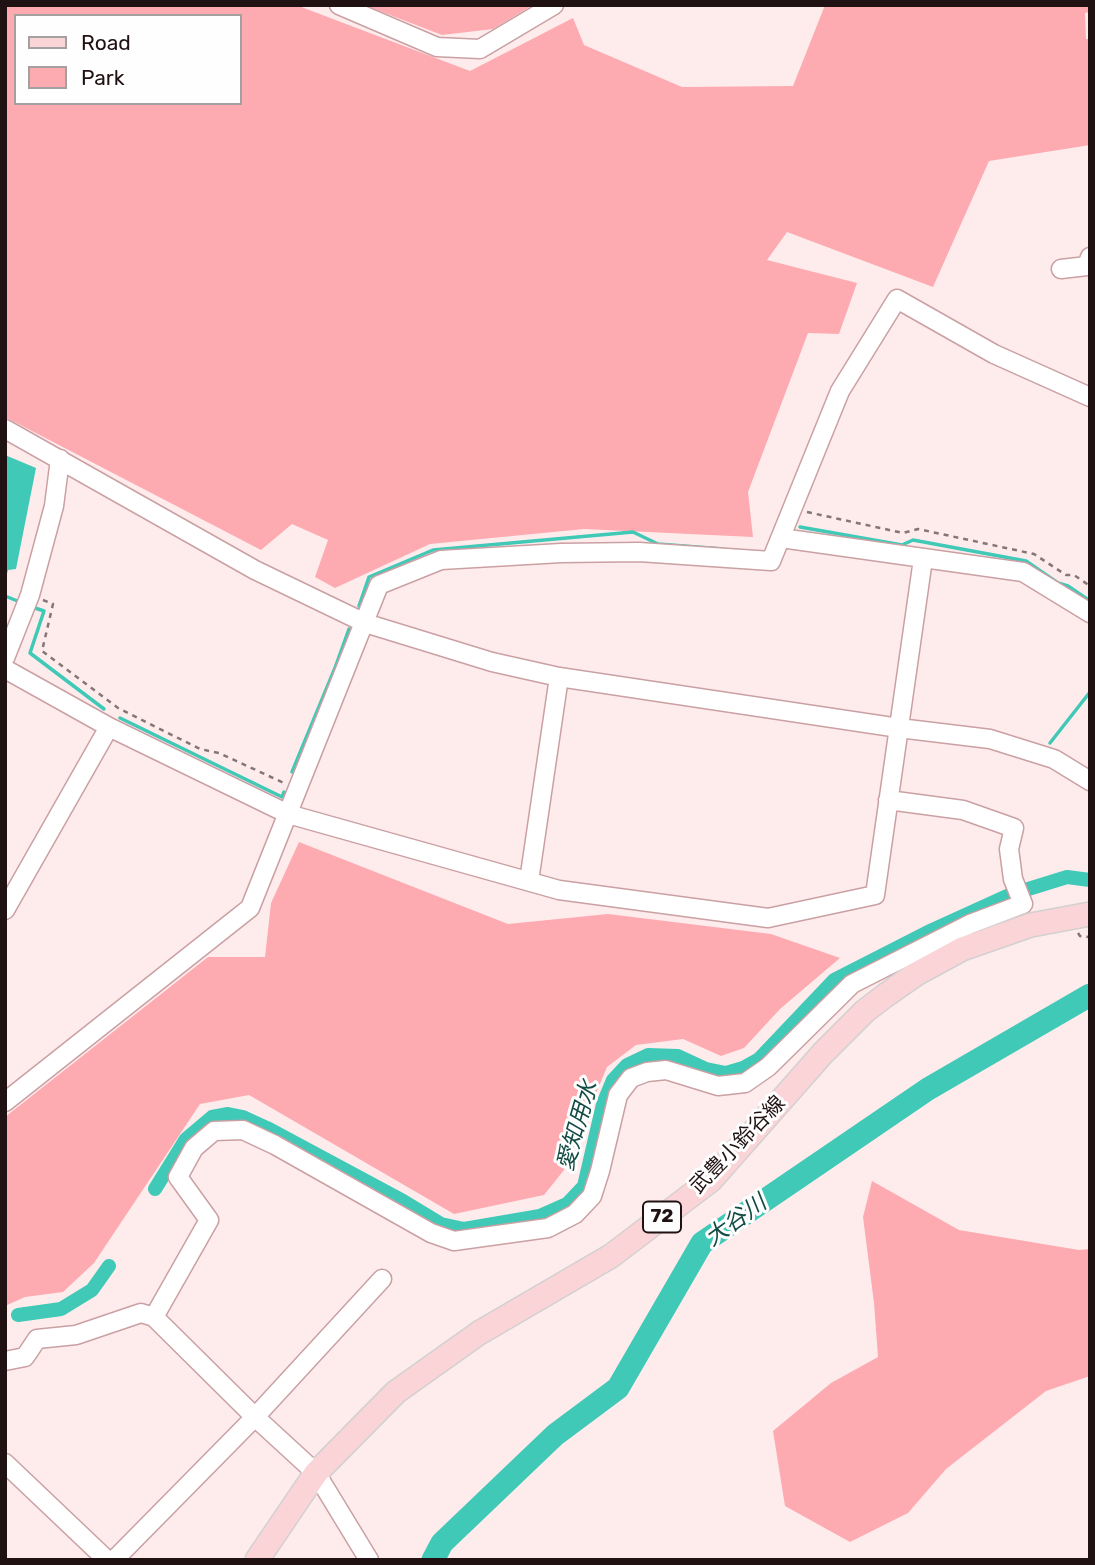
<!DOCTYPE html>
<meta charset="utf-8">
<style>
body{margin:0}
#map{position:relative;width:1095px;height:1565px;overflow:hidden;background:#feeced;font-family:Rubik,sans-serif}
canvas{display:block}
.frame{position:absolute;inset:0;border:7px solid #201213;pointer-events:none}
.legend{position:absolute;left:14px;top:14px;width:228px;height:91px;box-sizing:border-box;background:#fefefe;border:2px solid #a5a0a0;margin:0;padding:9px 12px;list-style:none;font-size:21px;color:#201213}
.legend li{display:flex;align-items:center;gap:14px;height:35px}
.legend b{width:35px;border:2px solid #a5a0a0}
</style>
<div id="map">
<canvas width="1095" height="1565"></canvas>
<div class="frame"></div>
<ul class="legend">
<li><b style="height:9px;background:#fbd4d7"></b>Road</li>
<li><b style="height:19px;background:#feaab1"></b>Park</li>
</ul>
</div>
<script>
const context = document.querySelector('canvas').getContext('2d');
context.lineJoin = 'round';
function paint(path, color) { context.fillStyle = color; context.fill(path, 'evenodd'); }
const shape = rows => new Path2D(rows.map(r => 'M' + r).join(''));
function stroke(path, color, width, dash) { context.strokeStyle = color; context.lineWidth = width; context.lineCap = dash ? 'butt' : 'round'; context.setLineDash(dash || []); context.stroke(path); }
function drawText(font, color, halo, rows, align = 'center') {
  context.font = font + ' Rubik,"Noto Sans JP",sans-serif'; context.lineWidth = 6; context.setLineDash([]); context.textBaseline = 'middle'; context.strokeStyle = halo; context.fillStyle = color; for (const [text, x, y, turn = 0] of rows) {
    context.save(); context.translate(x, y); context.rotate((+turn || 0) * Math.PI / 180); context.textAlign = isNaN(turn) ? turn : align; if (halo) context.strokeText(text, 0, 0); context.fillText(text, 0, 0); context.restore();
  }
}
paint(shape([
 [5,5,296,5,470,71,573,18,584,45,682,87,793,86,825,5,1090,5,1090,12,1085,13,1086,39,1090,39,1090,145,989,161,933,287,787,232,767,260,857,283,839,334,808,333,748,492,753,537,584,529,430,544,335,588,315,577,328,540,292,524,261,550,5,417],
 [16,16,240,16,240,103,16,103],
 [364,5,533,5,493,29,442,35],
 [299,842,508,924,608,914,771,934,840,958,780,1009,744,1048,721,1056,683,1039,636,1045,607,1067,564,1170,544,1195,454,1214,249,1095,200,1104,94,1263,63,1292,25,1297,5,1306,5,1117,208,957,265,957,271,903],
 [872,1181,959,1230,1079,1250,1090,1249,1090,1376,1046,1391,946,1469,908,1513,850,1542,785,1506,773,1431,831,1383,878,1357,874,1303,863,1217]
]), '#feaab1');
paint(shape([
 [5,455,36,468,16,569,8,570,5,581]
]), '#3fc9b6');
stroke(shape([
 [800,527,902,545,913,540,1026,561,1058,583,1068,586,1090,601],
 [5,596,20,602],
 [359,606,369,577,433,550,633,532,658,544,723,549],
 [32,607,44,611,30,653,104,709],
 [120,718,282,797,284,792],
 [1050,743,1090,692],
 [292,772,335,668,349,629]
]), '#3fc9b6', 3.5);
stroke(shape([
 [155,1189,186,1139,212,1117,228,1114,243,1117,267,1128,403,1201,441,1224,464,1229,540,1216,567,1204,584,1186,603,1104,613,1080,627,1065,648,1055,678,1056,706,1069,726,1073,743,1068,759,1059,834,980,932,930,1009,895,1067,877,1090,880],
 [18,1315,61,1309,92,1290,109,1266]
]), '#3fc9b6', 14);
stroke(shape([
 [433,1560,442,1543,555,1435,618,1388,702,1243,928,1089,1090,995]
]), '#3fc9b6', 23);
const minor = shape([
 [339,5,437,47,480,49,554,5],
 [1061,269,1087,266,1090,257],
 [5,429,255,570,365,623,378,627,492,662,559,677,899,728,990,739,1054,759,1090,781],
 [781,538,1023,572,1090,613],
 [5,658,30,595,54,506,60,459],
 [5,669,109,727,288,814,559,890,768,918,875,895,923,559],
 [529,881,559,677],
 [5,910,109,727],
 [5,1102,250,908,379,585,441,560,561,553,639,552,771,561,840,391,897,299,994,354,1090,397],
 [154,1317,209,1220,178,1177,194,1148,214,1131,243,1130,275,1145,431,1233,454,1241,548,1228,575,1214,592,1196,600,1171,618,1095,631,1078,647,1072,666,1070,718,1086,745,1083,768,1067,852,984,970,924,1023,904,1013,879,1009,849,1014,828,963,810,888,800],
 [5,1361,25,1357,37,1339,76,1335,141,1313,154,1317,255,1417,316,1473,369,1560],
 [5,1463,107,1560],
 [114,1560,255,1417,382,1279]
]);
const major = shape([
 [257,1560,316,1473,396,1392,479,1333,611,1256,711,1180,823,1053,865,1011,886,995,916,974,962,949,1031,925,1090,914]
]);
stroke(minor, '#caa0a3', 21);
stroke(major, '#d2d0d0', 26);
stroke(shape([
 [807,512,903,533,918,529,1034,554,1066,575,1074,575,1090,586],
 [43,600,53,604,42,651,118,708,200,749,219,753,284,783],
 [1078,933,1080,936,1090,937]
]), '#857576', 2.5, [5, 5]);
stroke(minor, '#fff', 18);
stroke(major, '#fbd4d7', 23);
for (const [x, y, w] of [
 [662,1217,38]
]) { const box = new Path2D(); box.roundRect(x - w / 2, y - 15.5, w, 31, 5); context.fillStyle = '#fefefe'; context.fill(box); stroke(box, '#201213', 2); }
drawText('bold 19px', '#201213', null, [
 ["72",662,1217]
]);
drawText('21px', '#201213', '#fefefe', [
 ["武豊小鈴谷線",738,1145,-46]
]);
drawText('italic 23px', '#124c44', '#fefefe', [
 ["愛知用水",578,1126,-74],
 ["大谷川",736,1221,-36]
]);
</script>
